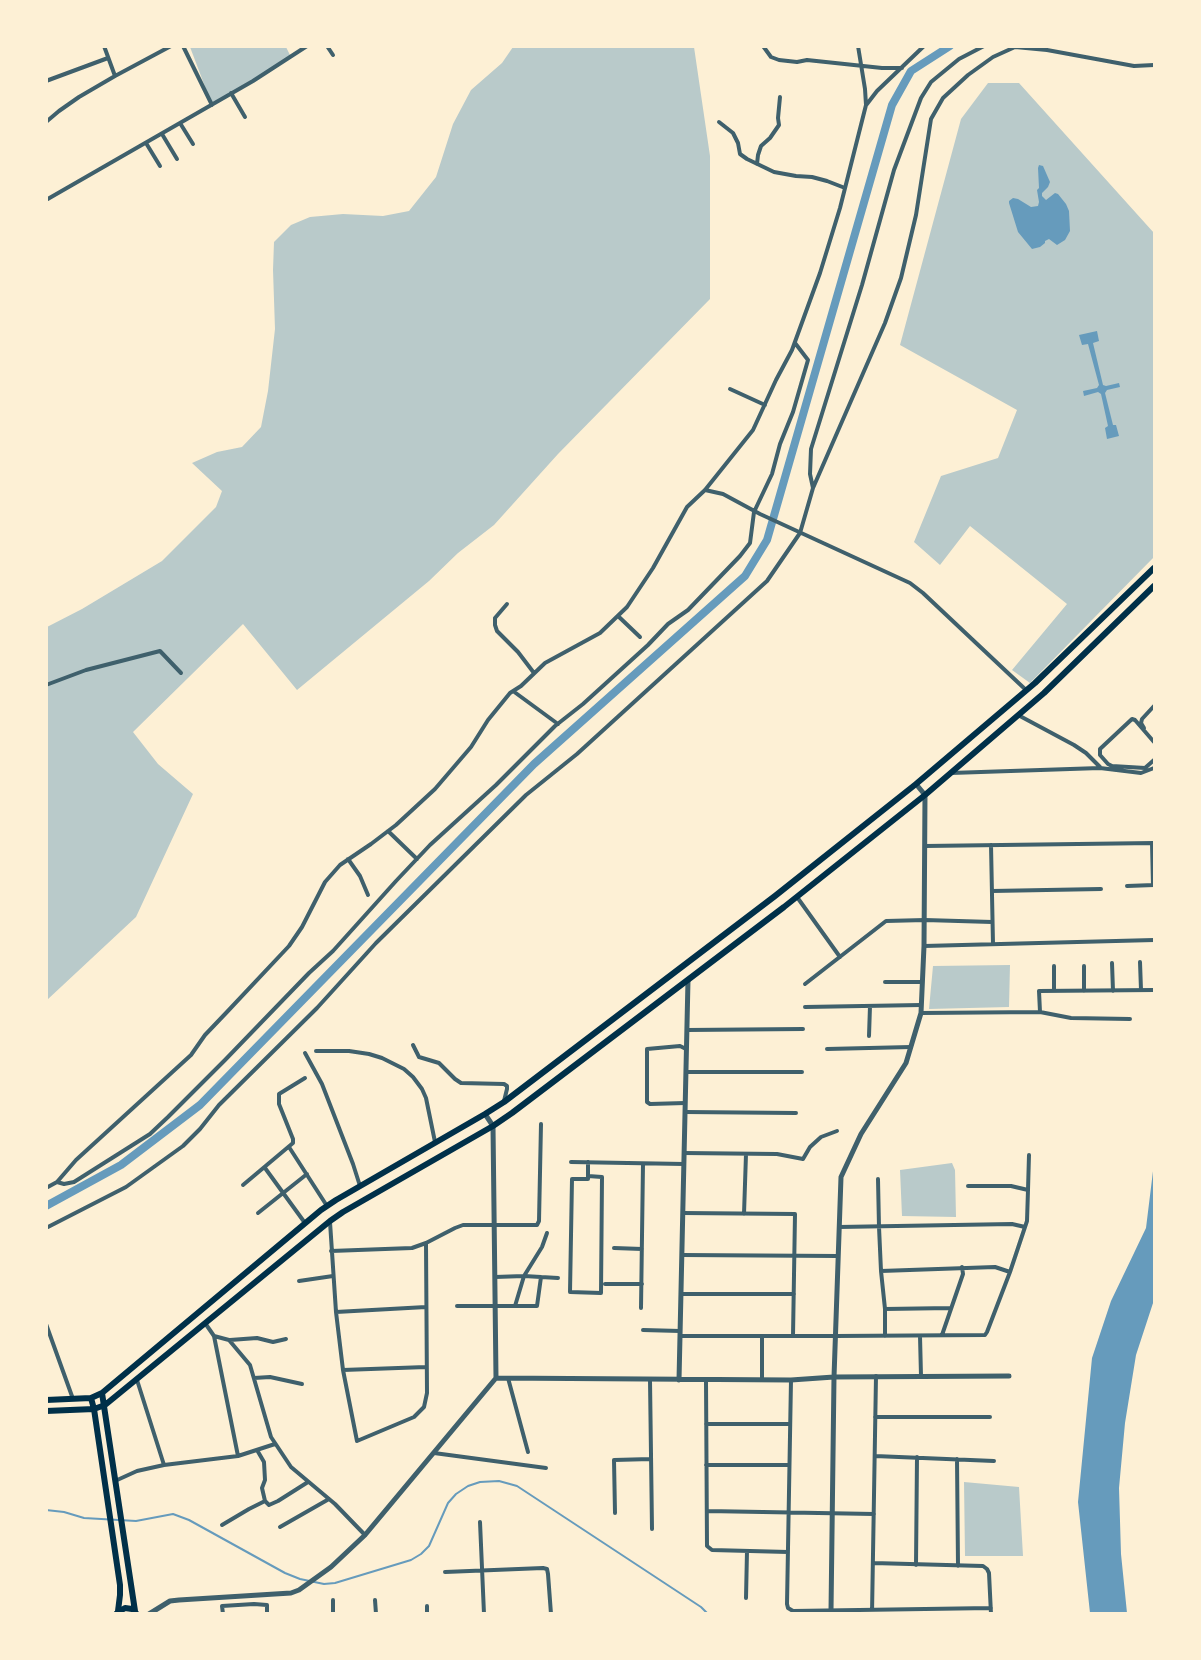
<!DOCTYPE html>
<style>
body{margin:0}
#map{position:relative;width:1201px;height:1660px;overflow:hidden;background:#fdf0d5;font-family:"Asap Condensed",sans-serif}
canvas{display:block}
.frame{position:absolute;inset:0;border:48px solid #fdf0d5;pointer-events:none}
</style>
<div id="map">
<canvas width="1201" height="1660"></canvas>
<div class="frame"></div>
</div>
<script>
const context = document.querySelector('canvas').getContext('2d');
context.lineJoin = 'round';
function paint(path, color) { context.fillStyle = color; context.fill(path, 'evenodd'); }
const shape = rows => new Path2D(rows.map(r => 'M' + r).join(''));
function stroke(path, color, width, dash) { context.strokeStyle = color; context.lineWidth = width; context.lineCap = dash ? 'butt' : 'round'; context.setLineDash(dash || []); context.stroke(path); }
paint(shape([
 [190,47,286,47,291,57,212,105],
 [513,47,694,47,710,156,710,299,558,454,494,525,458,553,429,581,297,690,243,624,133,732,158,764,193,794,136,917,47,1000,47,627,82,609,162,561,216,507,222,491,192,463,217,452,242,447,261,427,268,391,275,329,273,270,274,242,291,225,310,217,343,214,383,216,409,211,436,177,453,124,471,90,502,63],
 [988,83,1019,83,1154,233,1154,557,1030,683,1012,670,1067,604,970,526,940,565,914,542,941,476,998,458,1017,410,900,345,961,119],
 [1010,965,1009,1007,929,1009,933,966],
 [952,1163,955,1170,956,1217,902,1216,900,1170],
 [964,1482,1019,1487,1023,1556,965,1556]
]), '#b9caca');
paint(shape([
 [1039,165,1043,166,1050,182,1048,187,1042,193,1042,196,1046,200,1055,193,1058,194,1066,204,1069,211,1070,231,1065,240,1057,245,1049,239,1045,241,1045,243,1040,247,1032,249,1018,232,1009,203,1009,201,1013,198,1018,199,1031,207,1038,206,1039,202,1037,190,1039,188,1038,168],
 [1097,331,1099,341,1093,343,1103,385,1106,386,1119,383,1120,387,1107,390,1105,393,1113,425,1116,425,1119,436,1107,439,1105,428,1108,426,1101,394,1098,392,1084,396,1083,391,1097,388,1099,385,1088,344,1082,345,1079,335],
 [1154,1163,1154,1300,1136,1355,1125,1423,1119,1488,1121,1554,1127,1613,1090,1613,1078,1502,1092,1358,1111,1301,1146,1228]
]), '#669bbc');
stroke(shape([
 [46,1510,64,1512,84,1518,136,1521,173,1514,189,1520,285,1573,300,1579,324,1584,335,1583,411,1560,421,1554,429,1546,448,1503,456,1494,468,1486,480,1482,499,1481,517,1486,701,1607,708,1614]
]), '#669bbc', 2);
stroke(shape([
 [46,1206,121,1165,200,1105,534,764,745,576,767,540,892,105,911,71,950,46]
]), '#669bbc', 8);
stroke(shape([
 [183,46,212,105],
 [327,46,333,55],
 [763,46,771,57,779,60,797,62,807,60,882,68,902,68],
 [115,76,171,46],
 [46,81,108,58],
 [231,93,245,117],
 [867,104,877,91,924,46],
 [46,122,59,111,79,97,115,76,104,46],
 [719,122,733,133,738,143,740,154,747,159,774,172,796,176,812,177,827,181,845,188],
 [180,123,193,144],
 [162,134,177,159],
 [146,143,160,166],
 [757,164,758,155,761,146,770,138,779,125,778,118,780,97],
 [46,200,253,81,307,46],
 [730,389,765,405],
 [813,488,810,474,811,449,862,285,894,170,921,98,931,82,959,59,984,46],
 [705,490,723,494,760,514,910,583,923,593,1026,690],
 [507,604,495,618,495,625,497,631,518,652,534,673],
 [618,616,640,637],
 [46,685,86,670,160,651,181,673],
 [513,691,558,724],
 [1018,715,1074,745,1086,753,1100,767],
 [1144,728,1141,723,1142,719,1154,706],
 [1154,742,1135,720,1132,719,1100,749,1100,755,1108,764,1112,766,1145,768,1154,760],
 [951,773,1100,768,1141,773,1154,768],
 [388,831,417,859],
 [1152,843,1153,885],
 [991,845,993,944],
 [925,846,1154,843],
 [348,859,360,876,368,895],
 [1127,886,1154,885],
 [992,891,1101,889],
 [797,897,840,957],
 [924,946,1154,940],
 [1140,962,1141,990],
 [1112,963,1113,991],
 [1054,966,1054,991],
 [1084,966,1084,991],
 [885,982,922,982],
 [805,984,886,921,925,920,992,922],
 [805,1007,921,1005],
 [1040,1012,1039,991,1154,990],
 [921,1013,1040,1012,1071,1018,1130,1019],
 [687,1030,803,1029],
 [869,1036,870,1006],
 [413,1045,419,1057,439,1063,455,1079,461,1083,504,1084,507,1086,507,1089,504,1101],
 [827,1049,911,1047],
 [316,1051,349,1051,369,1054,382,1058,404,1069,413,1077,422,1089,426,1098,435,1142],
 [305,1053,322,1084,353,1164,360,1186],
 [686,1072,802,1072],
 [685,1103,650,1104,647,1102,647,1049,680,1046,686,1049],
 [685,1112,796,1113],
 [289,1147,327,1206],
 [684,1153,777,1154,803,1159,810,1147,821,1137,837,1131],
 [571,1162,684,1164],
 [588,1162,588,1179,572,1179,570,1292,601,1293,602,1177,588,1176],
 [265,1168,305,1223],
 [878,1179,879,1227,881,1271],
 [57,1182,64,1184,74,1182,150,1134,168,1117,225,1060,309,973,333,951,396,881,430,845,496,785,555,726,583,704,648,645,668,624,688,610,740,556,750,543,754,512,772,474,780,444,793,412,808,360,795,343],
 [243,1185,293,1143,293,1139,279,1104,279,1094,305,1078],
 [46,1188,57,1182,76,1160,191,1055,205,1035,226,1013,289,946,302,927,325,882,340,865,371,844,396,825,435,789,471,747,488,720,510,693,521,686,545,663,600,633,627,607,653,568,687,507,705,490,753,430,776,380,792,350,820,273,840,208,866,105,865,89,858,46],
 [1028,1190,1029,1155],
 [258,1213,307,1174],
 [683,1213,795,1214,793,1336],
 [744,1214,746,1154],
 [330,1222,336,1312,343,1370,357,1441,414,1417,424,1407,427,1393,426,1243],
 [839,1227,1012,1224,1025,1227],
 [46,1228,126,1187,183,1146,200,1129,219,1105,317,1008,376,943,526,795,577,754,767,581,800,533,813,488,885,323,901,278,916,215,931,119,943,98,968,75,993,57,1015,47,1047,50,1134,66,1154,65],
 [547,1233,542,1247,524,1276,558,1278],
 [614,1248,642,1249],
 [331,1251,412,1248,426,1243,455,1228,463,1225,537,1225,539,1221,541,1124],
 [682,1255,838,1256],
 [495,1277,524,1276,515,1306],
 [299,1281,333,1276],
 [605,1284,642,1284],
 [681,1294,794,1294],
 [457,1306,537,1306,541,1277],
 [641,1308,643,1164],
 [885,1309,951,1308],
 [336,1312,426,1307],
 [205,1323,214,1336,238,1456],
 [46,1324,73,1399],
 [643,1330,680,1331],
 [942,1335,963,1274,962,1267],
 [214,1336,229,1340,250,1365,271,1437,291,1467,335,1504,365,1535],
 [680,1336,836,1336,985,1335,987,1332,1010,1272,1027,1221,1028,1190,1011,1186,968,1186],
 [885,1336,885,1309,881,1271,995,1267,1010,1272],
 [920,1336,921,1376],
 [230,1340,257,1338,273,1342,286,1339],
 [343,1370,426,1367],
 [254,1378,270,1377,302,1384],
 [508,1378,528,1452],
 [762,1379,762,1336],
 [137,1380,164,1465],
 [650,1380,652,1529],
 [706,1380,707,1546,712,1550,788,1552],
 [791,1380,787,1604,788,1608,793,1611,991,1608],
 [875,1417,990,1417],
 [706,1424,790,1424],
 [434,1453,546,1468],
 [875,1456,994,1461],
 [957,1459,958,1566],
 [706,1465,789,1465],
 [115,1481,137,1471,164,1465,238,1456,275,1444],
 [265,1501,269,1505,278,1501,308,1482],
 [707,1511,874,1514],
 [615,1513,614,1460,651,1459],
 [480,1522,484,1614],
 [222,1525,249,1509,265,1501,262,1488,265,1480,264,1462,257,1450],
 [280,1527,329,1499],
 [873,1563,983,1566,987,1569,989,1573,991,1614],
 [916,1565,917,1457],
 [445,1572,543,1568,547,1569,548,1574,551,1614],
 [746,1598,747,1551],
 [333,1600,333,1614],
 [375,1600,376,1614],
 [427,1606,427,1614],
 [223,1614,222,1606,254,1604,267,1605,267,1614],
 [872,1614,876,1376]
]), '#3f606c', 4);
stroke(shape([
 [496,1378,791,1380,834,1377,1009,1376],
 [679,1380,688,980],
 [149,1614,170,1601,179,1600,291,1593,299,1590,331,1567,365,1535,496,1378,493,1126,485,1114],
 [833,1614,831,1611,834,1377,841,1177,861,1134,906,1063,921,1013,924,946,925,795,916,784]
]), '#3f606c', 5);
stroke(shape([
 [102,1393,135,1611],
 [91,1398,94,1409,120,1585,120,1595,118,1611],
 [46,1400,91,1398,102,1393,321,1210,336,1200,485,1114,504,1102,775,896,916,784,1035,683,1154,568],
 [46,1411,94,1409,105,1405,330,1221,343,1212,493,1126,512,1113,784,907,925,795,1044,693,1154,586],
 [117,1613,125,1608,132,1609,136,1613]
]), '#003049', 6);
</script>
